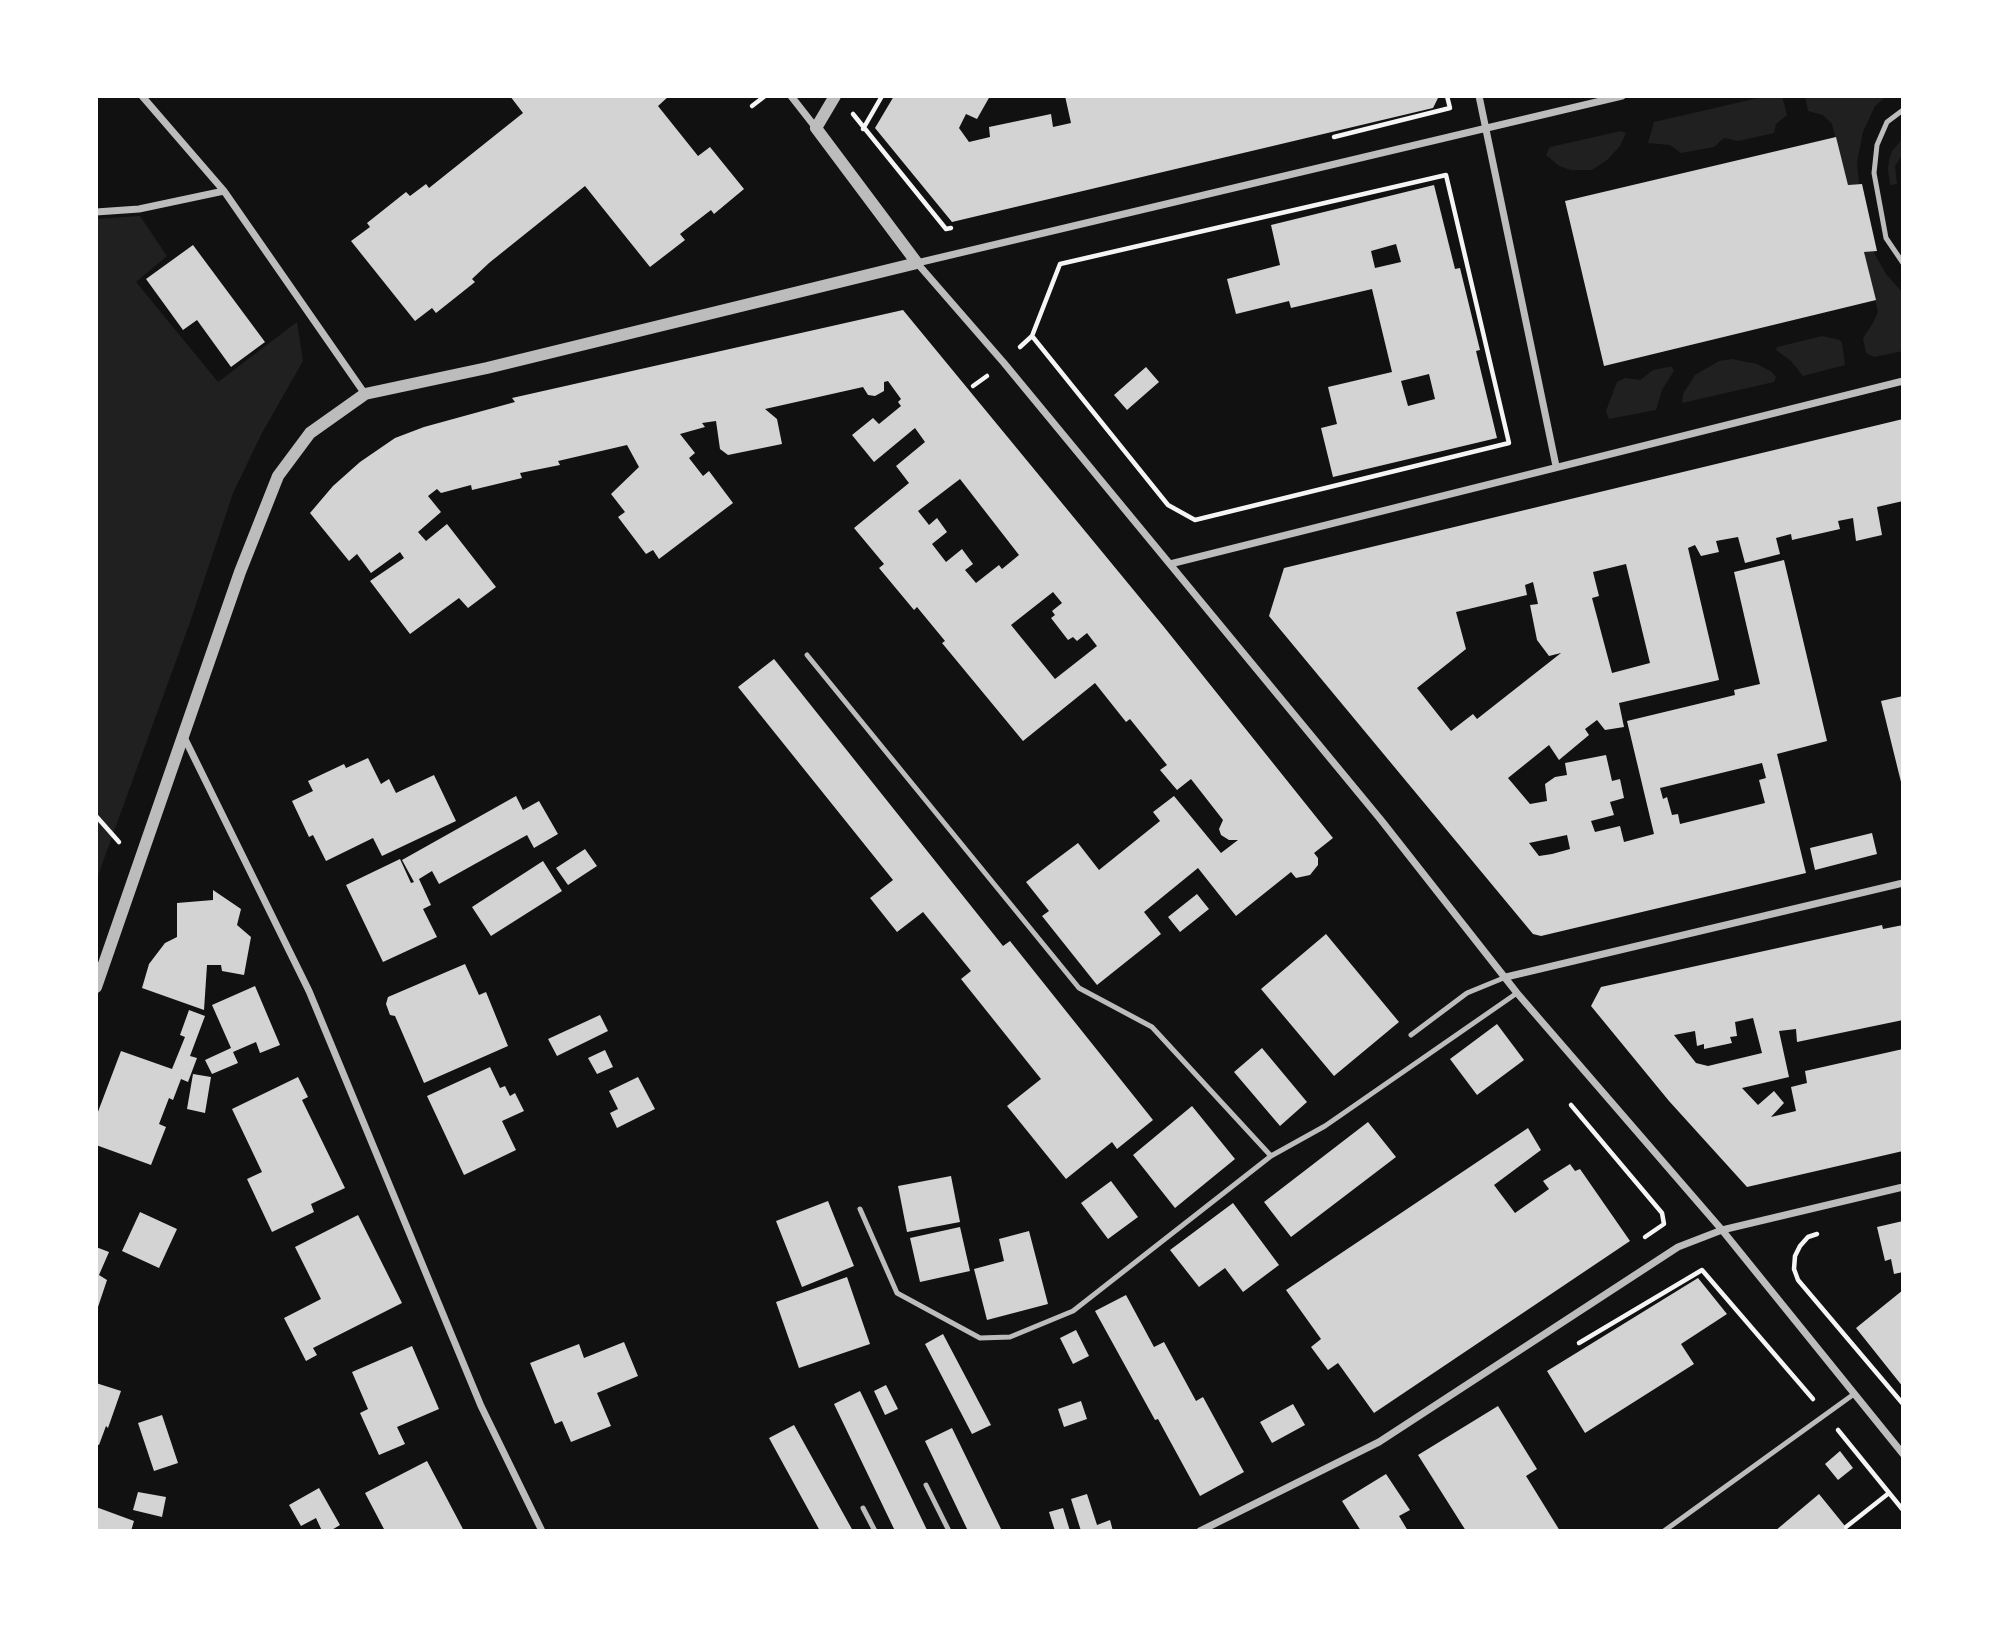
<!DOCTYPE html>
<style>
body{margin:0}
#map{position:relative;width:1999px;height:1627px;overflow:hidden;background:#111;font-family:"Fira Sans",sans-serif}
canvas{display:block}
.frame{position:absolute;inset:0;border:98px solid #fff;pointer-events:none}
</style>
<div id="map">
<canvas width="1999" height="1627"></canvas>
<div class="frame"></div>
</div>
<script>
const context = document.querySelector('canvas').getContext('2d');
context.lineJoin = 'round';
function paint(path, color) { context.fillStyle = color; context.fill(path, 'evenodd'); }
const shape = rows => new Path2D(rows.map(r => 'M' + r).join(''));
function stroke(path, color, width, dash) { context.strokeStyle = color; context.lineWidth = width; context.lineCap = dash ? 'butt' : 'round'; context.setLineDash(dash || []); context.stroke(path); }
paint(shape([
 [1767,96,1782,96,1787,115,1776,124,1774,133,1738,141,1724,138,1714,147,1681,153,1670,145,1648,143,1654,122],
 [1805,96,1887,96,1875,106,1863,132,1857,162,1859,184,1848,185,1832,124,1823,115,1808,111],
 [1621,131,1626,133,1620,146,1607,160,1592,170,1571,170,1559,166,1546,155,1550,147],
 [1903,138,1903,154,1895,166,1897,184,1890,185,1888,170,1889,160,1892,151],
 [140,216,167,256,136,282,218,382,297,322,303,361,262,433,233,493,189,625,96,881,96,219],
 [1873,251,1886,274,1903,293,1903,351,1874,357,1866,353,1863,338,1873,323,1878,312,1864,252],
 [1822,336,1840,340,1842,343,1845,365,1803,376,1791,361,1776,350,1777,347],
 [1732,359,1757,364,1772,372,1776,377,1774,382,1682,403,1683,394,1695,375,1719,361],
 [1668,367,1672,367,1674,371,1662,390,1656,410,1609,419,1606,411,1617,382,1625,378,1640,380,1653,370]
]), '#202020');
paint(shape([
 [510,96,669,96,658,106,698,156,710,147,744,189,714,214,711,210,680,234,685,240,650,267,585,186,489,263,472,279,475,282,436,313,432,308,415,321,351,241,370,227,367,223,406,192,410,196,426,184,429,188,523,113],
 [894,96,990,96,977,119,966,114,959,128,969,142,990,137,989,127,1051,114,1053,127,1071,123,1065,96,1439,96,1433,108,952,222,875,128],
 [1836,137,1848,185,1862,184,1877,251,1864,252,1876,300,1604,366,1565,201],
 [1434,185,1455,269,1460,268,1480,350,1476,351,1497,438,1333,477,1321,428,1337,424,1328,387,1392,372,1372,289,1291,308,1289,301,1236,314,1227,279,1280,265,1271,225],
 [1396,244,1401,262,1375,268,1371,251],
 [1429,374,1435,399,1408,406,1401,381],
 [193,245,265,342,231,367,197,320,183,330,146,279],
 [903,310,1164,627,1333,838,1314,853,1318,858,1318,865,1310,875,1296,878,1291,872,1236,916,1198,868,1144,912,1161,934,1097,985,1042,916,1049,911,1026,882,1078,843,1099,870,1160,821,1153,812,1174,796,1221,853,1238,840,1229,840,1221,835,1219,829,1223,820,1191,779,1177,790,1160,770,1167,765,1130,719,1126,722,1095,683,1023,741,942,643,945,641,917,607,914,610,879,568,884,564,854,528,909,483,896,466,925,442,915,428,874,462,852,435,873,418,879,424,901,406,898,402,901,399,888,381,884,382,884,391,875,396,868,395,863,387,765,409,777,419,782,444,728,455,720,449,716,421,702,423,705,427,680,434,695,453,689,458,703,476,709,471,733,503,659,559,653,550,646,554,618,517,625,512,611,494,639,467,627,445,558,461,560,465,520,473,522,478,472,490,471,485,441,493,437,489,428,496,441,512,418,532,426,541,447,524,496,587,468,608,459,598,410,634,370,581,404,558,400,552,371,573,357,554,349,561,310,513,333,486,360,462,395,438,424,427,515,402,512,398],
 [960,479,1019,555,1002,569,999,565,976,583,965,570,973,564,962,549,946,562,932,544,947,532,937,518,929,525,918,511],
 [1053,592,1062,603,1052,611,1055,615,1051,618,1068,640,1073,637,1077,641,1087,633,1097,646,1055,679,1011,625],
 [1146,367,1159,382,1127,410,1114,395],
 [1903,419,1903,501,1877,507,1882,535,1856,541,1853,518,1838,521,1840,529,1792,540,1791,534,1776,538,1780,554,1745,563,1738,537,1716,541,1719,552,1701,556,1695,545,1688,548,1719,680,1619,703,1624,727,1605,730,1597,720,1585,729,1589,735,1559,760,1549,745,1508,778,1530,804,1547,801,1545,784,1555,777,1567,775,1565,763,1606,755,1612,781,1620,779,1624,798,1610,802,1614,815,1591,821,1595,832,1620,826,1624,842,1654,834,1627,721,1735,695,1734,690,1760,684,1734,572,1784,560,1827,741,1777,754,1806,873,1541,936,1533,934,1269,616,1284,568],
 [1626,564,1650,663,1612,673,1592,598,1599,596,1593,572],
 [1533,582,1538,604,1530,605,1537,640,1549,656,1561,653,1477,719,1473,714,1451,731,1417,688,1466,649,1456,612,1527,595,1525,585],
 [1762,763,1766,778,1759,780,1765,803,1680,824,1678,814,1672,815,1667,797,1663,799,1660,788],
 [1567,835,1570,849,1552,854,1539,856,1529,843],
 [774,659,1003,946,1010,941,1153,1120,1117,1149,1112,1142,1066,1179,1007,1106,1041,1079,961,979,971,971,923,912,897,932,870,898,893,880,738,687],
 [1903,696,1903,785,1902,786,1881,701],
 [368,758,381,784,389,779,396,793,434,775,456,821,382,856,373,838,326,861,313,835,309,837,292,801,313,791,308,781,344,764,346,768],
 [516,796,523,810,539,801,558,834,534,848,527,835,439,884,432,871,419,879,431,905,423,909,437,937,383,962,346,885,400,859,411,883,414,882,402,860],
 [1872,833,1877,854,1815,870,1810,848],
 [585,849,597,866,568,885,556,868],
 [543,861,562,891,491,936,472,907],
 [213,890,241,909,237,925,251,937,244,975,222,971,221,965,207,965,204,1010,142,988,149,964,165,943,177,937,177,903,213,900],
 [1197,894,1209,909,1180,932,1168,917],
 [1882,925,1883,929,1903,925,1903,1020,1797,1042,1796,1029,1779,1031,1789,1077,1742,1088,1758,1105,1774,1091,1784,1103,1771,1117,1796,1111,1791,1087,1807,1083,1805,1071,1903,1049,1903,1151,1747,1187,1669,1101,1591,1006,1601,987],
 [1753,1018,1762,1053,1708,1066,1696,1063,1674,1035,1695,1031,1697,1046,1704,1044,1704,1049,1732,1043,1730,1037,1737,1036,1735,1022],
 [1326,934,1399,1022,1334,1076,1261,989],
 [465,964,479,995,486,992,508,1046,424,1083,395,1016,390,1015,386,1004,388,997],
 [255,986,280,1045,260,1053,256,1042,233,1052,238,1063,212,1074,205,1060,231,1048,212,1005],
 [189,1010,205,1016,190,1056,197,1058,188,1082,181,1079,173,1100,169,1098,159,1124,166,1127,151,1165,96,1145,96,1117,121,1051,172,1069,185,1037,180,1035],
 [600,1015,608,1031,557,1056,548,1039],
 [1497,1024,1524,1060,1477,1095,1450,1059],
 [1262,1048,1307,1102,1280,1126,1234,1072],
 [605,1050,613,1067,597,1074,588,1058],
 [490,1067,500,1088,505,1086,510,1096,515,1093,524,1111,502,1121,516,1150,464,1175,427,1096],
 [193,1074,211,1077,205,1113,187,1109],
 [298,1077,308,1097,302,1100,345,1188,311,1204,314,1212,272,1232,247,1179,262,1172,232,1109],
 [638,1077,655,1109,617,1128,610,1113,618,1109,609,1091],
 [1192,1106,1235,1159,1175,1208,1133,1155],
 [1368,1122,1396,1157,1291,1237,1264,1202],
 [1528,1128,1541,1150,1494,1185,1515,1213,1549,1189,1543,1181,1570,1164,1575,1171,1580,1169,1630,1241,1374,1413,1338,1363,1328,1370,1311,1347,1321,1339,1286,1290],
 [951,1176,960,1222,907,1232,898,1186],
 [1111,1181,1138,1217,1108,1239,1081,1203],
 [828,1201,854,1266,802,1287,776,1221],
 [1233,1203,1279,1265,1243,1292,1225,1268,1199,1287,1170,1250],
 [140,1212,177,1229,159,1268,122,1251],
 [358,1215,402,1303,313,1348,317,1355,306,1361,284,1318,321,1299,295,1247],
 [1903,1221,1903,1272,1894,1274,1891,1259,1885,1261,1877,1227],
 [960,1227,970,1271,920,1282,910,1238],
 [1029,1231,1048,1304,987,1320,974,1269,1004,1261,999,1239],
 [96,1247,109,1252,99,1275,107,1280,97,1310],
 [847,1277,870,1344,799,1368,776,1302],
 [1698,1278,1727,1314,1681,1344,1694,1364,1585,1433,1547,1371],
 [1903,1290,1903,1387,1856,1328],
 [1126,1295,1154,1347,1164,1342,1196,1401,1203,1397,1244,1472,1200,1496,1158,1419,1155,1420,1095,1311],
 [1076,1330,1089,1356,1073,1364,1060,1338],
 [943,1334,991,1425,972,1434,925,1344],
 [624,1342,638,1376,597,1393,611,1426,571,1442,562,1421,555,1424,530,1363,579,1344,584,1358],
 [412,1346,439,1409,397,1427,405,1444,379,1455,360,1413,368,1409,352,1372],
 [96,1383,121,1391,108,1428,106,1426,99,1445,96,1444],
 [886,1385,898,1409,885,1415,874,1391],
 [860,1391,927,1530,895,1531,834,1404],
 [1081,1401,1087,1419,1064,1427,1058,1409],
 [1293,1404,1305,1425,1272,1443,1260,1422],
 [1498,1406,1537,1469,1526,1476,1560,1531,1466,1531,1418,1455],
 [162,1415,178,1463,154,1471,138,1423],
 [794,1425,853,1531,820,1531,769,1438],
 [952,1428,1002,1531,968,1531,925,1441],
 [1840,1451,1853,1468,1838,1480,1825,1464],
 [427,1461,464,1531,385,1531,365,1493],
 [1386,1474,1410,1510,1399,1516,1408,1531,1361,1531,1342,1501],
 [319,1488,340,1525,330,1531,322,1531,316,1518,301,1526,289,1505],
 [138,1492,166,1497,162,1517,133,1510],
 [1087,1494,1097,1525,1110,1520,1113,1531,1081,1531,1071,1499],
 [1819,1494,1849,1531,1775,1531],
 [96,1507,134,1521,131,1531,96,1531],
 [1063,1508,1070,1531,1055,1531,1049,1512]
]), '#d3d3d3');
stroke(shape([
 [752,106,765,96],
 [853,114,946,229,951,228],
 [863,129,882,96],
 [1334,137,1450,108,1447,96],
 [1446,175,1509,443,1195,520,1168,505,1032,336,1060,264,1446,175],
 [1020,347,1032,336],
 [973,386,987,376],
 [96,816,119,842],
 [1571,1105,1662,1213,1664,1224,1645,1237],
 [1817,1234,1808,1237,1800,1246,1795,1256,1794,1269,1798,1280,1903,1404],
 [1579,1343,1702,1270,1813,1399],
 [1838,1430,1903,1510],
 [1846,1527,1889,1493]
]), '#f5f5f5', 4.5);
stroke(shape([
 [1903,110,1887,122,1877,145,1874,173,1886,238,1903,263],
 [807,655,1079,988,1152,1027,1271,1156],
 [1411,1035,1467,993,1506,977],
 [860,1209,897,1293,980,1338,1010,1337,1073,1311,1271,1156,1325,1126,1517,993],
 [926,1485,949,1531],
 [863,1508,875,1531],
 [1664,1531,1854,1394]
]), '#bcbcbc', 5);
stroke(shape([
 [142,96,224,191,365,394],
 [791,96,816,128],
 [1479,96,1556,466],
 [1622,96,917,263,1004,363,1381,820,1517,993,1722,1230,1903,1454],
 [96,212,139,209,224,191],
 [1170,564,1903,381],
 [184,737,309,991,481,1406,542,1531],
 [1506,977,1903,883],
 [1200,1531,1379,1442,1678,1247,1722,1230,1903,1187]
]), '#bcbcbc', 7);
stroke(shape([
 [96,987,240,572,278,476,310,433,365,394,487,368,917,263,816,128,835,96]
]), '#bcbcbc', 12);
</script>
